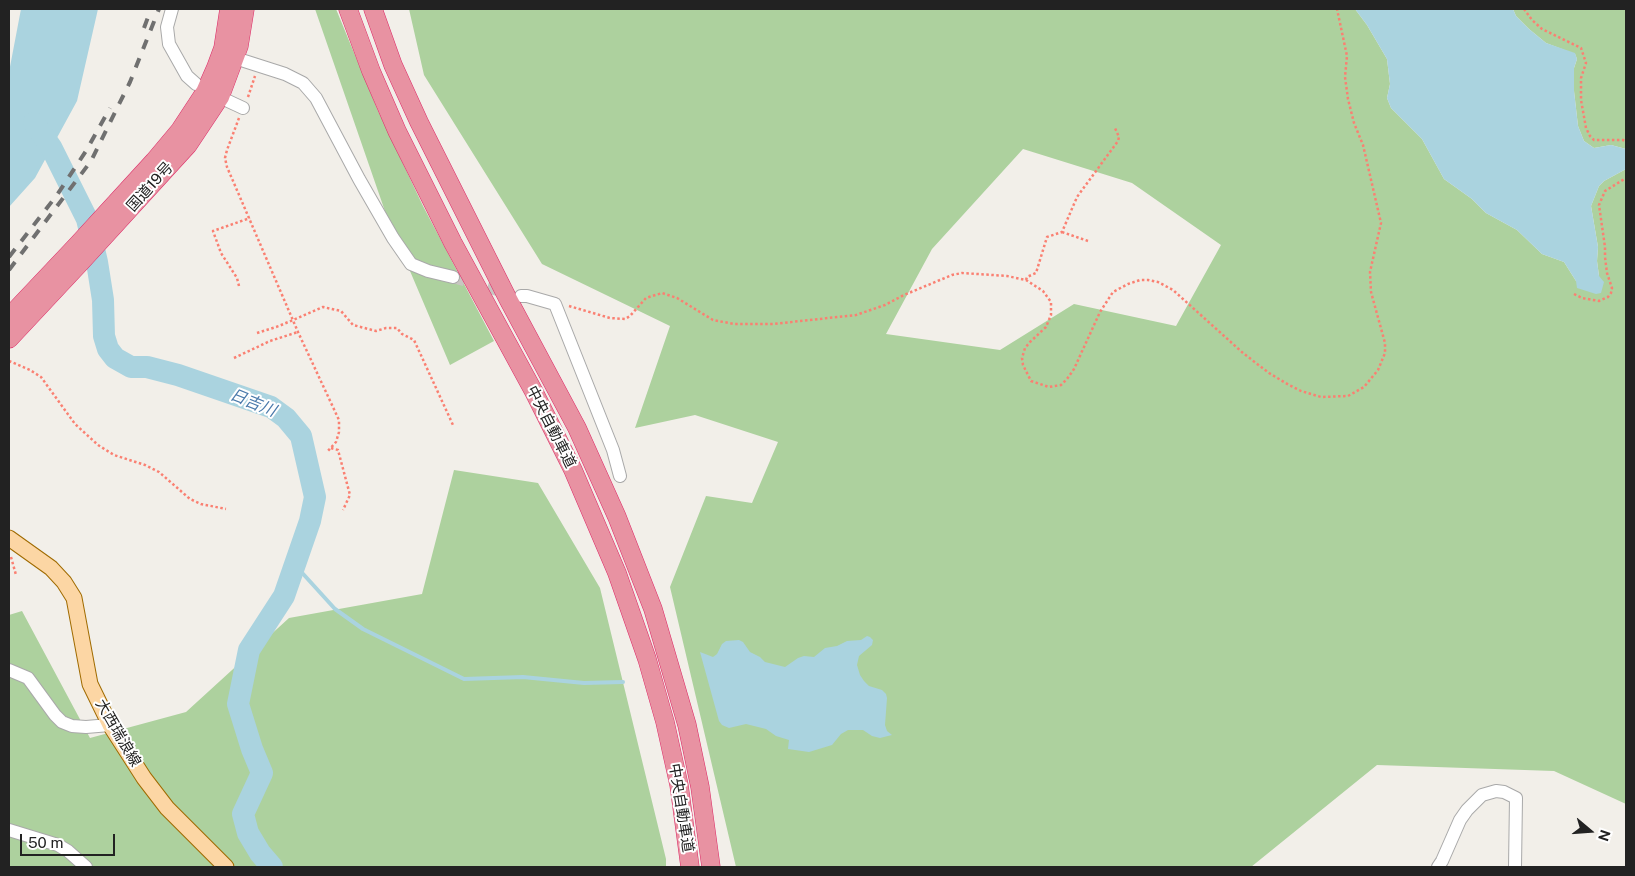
<!DOCTYPE html>
<meta charset="utf-8">
<style>
body{margin:0}
#map{position:relative;width:1635px;height:876px;overflow:hidden;background:#f2efe9;font-family:"Public Sans",sans-serif}
canvas{display:block}
.frame{position:absolute;inset:0;border:10px solid #222;pointer-events:none}
.north{position:absolute;left:1565px;top:806px;width:50px;height:50px;-webkit-text-stroke:4px #fff;paint-order:stroke;rotate:108deg;font-size:14px;font-weight:700;line-height:20px;text-align:center;color:#222}
.north::after{content:'';display:block;margin:auto;width:18px;height:22px;background:#222;clip-path:polygon(50% 0,100% 100%,50% 72%,0 100%)}
.scale{position:absolute;left:20px;top:834px;width:95px;height:22px;box-sizing:border-box;border:2px solid #222;border-top:0;padding-left:6px;font-size:15px;line-height:18px;white-space:nowrap;color:#222;-webkit-text-stroke:4px #fff;paint-order:stroke}
</style>
<div id="map">
<canvas width="1635" height="876"></canvas>
<div class="frame"></div>
<div class="north">N</div>
<div class="scale">50 m</div>
</div>
<script>
const context = document.querySelector('canvas').getContext('2d');
context.lineJoin = 'round';
function paint(path, color) { context.fillStyle = color; context.fill(path, 'evenodd'); }
const shape = rows => new Path2D(rows.map(r => 'M' + r).join(''));
function stroke(path, color, width, dash) { context.strokeStyle = color; context.lineWidth = width; context.lineCap = dash ? 'butt' : 'round'; context.setLineDash(dash || []); context.stroke(path); }
function drawText(font, color, halo, rows, align = 'center') {
  context.font = font + ' "Public Sans","Noto Sans JP",sans-serif'; context.lineWidth = 4; context.setLineDash([]); context.textBaseline = 'middle'; context.strokeStyle = halo; context.fillStyle = color; for (const [text, x, y, turn = 0] of rows) {
    context.save(); context.translate(x, y); context.rotate((+turn || 0) * Math.PI / 180); context.textAlign = isNaN(turn) ? turn : align; if (halo) context.strokeText(text, 0, 0); context.fillText(text, 0, 0); context.restore();
  }
}
paint(shape([
 [315,9,336,9,378,111,423,206,494,341,450,365,387,217],
 [409,9,1355,9,1367,25,1387,59,1390,84,1387,98,1391,108,1422,139,1444,179,1472,199,1486,213,1517,230,1542,254,1564,262,1576,281,1599,276,1597,261,1598,247,1591,206,1599,186,1604,181,1626,169,1626,804,1554,771,1377,765,1251,867,736,867,670,587,706,496,752,503,778,442,695,415,635,428,670,326,542,264,424,75],
 [1023,149,1132,183,1221,245,1176,326,1074,304,1000,350,886,334,932,249],
 [1513,9,1626,9,1626,149,1611,145,1594,148,1584,141,1578,126,1574,91,1574,68,1577,59,1575,54,1546,43,1529,29,1516,16],
 [454,470,538,483,600,588,666,859,666,867,9,867,9,615,22,611,90,738,186,712,289,618,422,594]
]), '#add19e');
paint(shape([
 [21,9,98,9,77,101,35,178,9,207,9,72],
 [1355,9,1513,9,1516,16,1529,29,1546,43,1575,53,1577,59,1574,68,1574,91,1578,126,1584,141,1594,148,1611,145,1626,149,1626,169,1604,181,1599,186,1591,206,1598,247,1597,261,1599,276,1604,282,1601,293,1596,294,1577,288,1576,281,1564,262,1542,254,1517,230,1486,213,1472,199,1444,179,1422,139,1391,108,1387,98,1390,84,1387,59,1367,25],
 [867,636,870,637,873,640,872,645,859,656,857,665,860,675,864,681,869,686,882,690,886,694,887,698,885,725,887,731,892,735,880,738,872,736,863,730,848,730,841,734,832,745,809,752,788,749,789,740,776,736,766,729,746,724,729,728,722,725,719,721,700,652,713,657,717,654,722,644,726,641,739,640,743,642,750,652,760,657,765,662,785,667,798,658,804,656,814,657,825,648,837,646,847,641,861,640]
]), '#aad3df');
stroke(shape([
 [295,565,335,609,363,629,464,679,523,677,584,683,623,682]
]), '#aad3df', 4);
stroke(shape([
 [34,123,51,147,87,219,97,262,103,300,104,336,108,349,115,358,131,367,147,367,178,375,271,407,286,418,301,436,315,497,310,521,284,596,249,650,238,704,252,749,262,773,243,814,248,833,260,853,272,867]
]), '#aad3df', 22);
stroke(shape([
 [453,277,508,293]
]), '#c8c6c1', 12, [12, 6]);
const minor = shape([
 [172,9,167,27,169,44,187,76,196,84],
 [235,58,285,74,303,83,316,98,359,179,393,238,411,264,428,271,453,277],
 [228,101,243,108],
 [521,296,527,296,555,304,613,450,620,476],
 [9,670,28,678,55,715,62,722,72,726,86,727,110,725],
 [9,830,58,845,68,851,86,867],
 [1438,867,1442,861,1460,820,1467,810,1482,795,1496,791,1504,792,1516,798,1515,867]
]);
const major = shape([
 [9,538,51,568,64,582,74,598,90,684,110,725,144,778,167,808,226,867]
]);
const highway = shape([
 [348,9,371,71,397,131,453,243,534,392,573,470,617,573,647,659,665,722,679,785,690,867],
 [373,9,393,65,419,122,508,299,577,428,617,517,653,609,687,725,700,787,711,867],
 [9,317,78,244,154,161,180,130,205,92,216,67,223,48,229,9],
 [9,339,81,262,188,145,220,97,239,46,245,9]
]);
stroke(minor, '#a9a9a9', 14);
stroke(major, '#a06b00', 17);
stroke(highway, '#dc2a67', 19);
stroke(shape([
 [1524,9,1532,20,1542,29,1581,48,1586,63,1581,78,1581,100,1586,128,1590,136,1594,140,1623,140,1626,141],
 [248,97,255,76],
 [239,118,227,150,225,158,227,167,298,332,339,420,339,432,336,442,327,452],
 [1062,232,1088,241],
 [1026,280,1027,277,1036,273,1047,237,1062,232,1077,197,1118,141,1119,137,1115,128],
 [239,286,237,278,221,253,213,231,250,218],
 [1574,294,1582,298,1599,301,1608,297,1611,293,1612,288,1607,273,1605,257,1605,247,1599,205,1605,191,1626,178],
 [569,306,610,318,625,319,630,316,646,298,662,293,677,298,713,320,734,324,773,324,856,315,885,305,904,295,952,275,962,273,1007,276,1026,280,1043,291,1051,302,1051,315,1046,327,1030,342,1025,348,1022,358,1023,365,1031,381,1049,387,1061,385,1067,379,1074,369,1100,312,1113,292,1128,284,1140,280,1148,280,1158,282,1173,290,1243,353,1269,373,1289,385,1301,391,1321,397,1348,396,1364,387,1378,370,1385,353,1385,343,1371,292,1370,272,1381,223,1363,145,1354,123,1348,99,1345,77,1347,56,1337,9],
 [257,333,279,326,323,307,341,311,353,325,376,331,386,328,397,328,402,334,414,340,453,425],
 [234,358,270,341,298,332],
 [9,361,30,370,41,377,75,424,98,445,114,455,145,465,159,472,190,499,201,504,226,509],
 [331,448,338,450,350,495,343,510],
 [11,557,16,575]
]), '#fa8072', 2.5, [2.5, 2.5]);
stroke(minor, '#fff', 12);
stroke(major, '#fcd6a4', 15);
stroke(highway, '#e892a2', 18);
stroke(shape([
 [144,28,151,9],
 [9,257,57,195,86,151,110,108],
 [9,270,91,161,130,82,159,9]
]), '#707070', 4, [10, 10]);
drawText('15px', '#222', '#fff', [
 ["国道19号",150,187,-48],
 ["中央自動車道",551,427,63],
 ["大西瑞浪線",118,733,60],
 ["中央自動車道",681,808,81]
]);
drawText('italic 16px', '#4a7aab', '#fff', [
 ["日吉川",253,403,22]
]);
</script>
